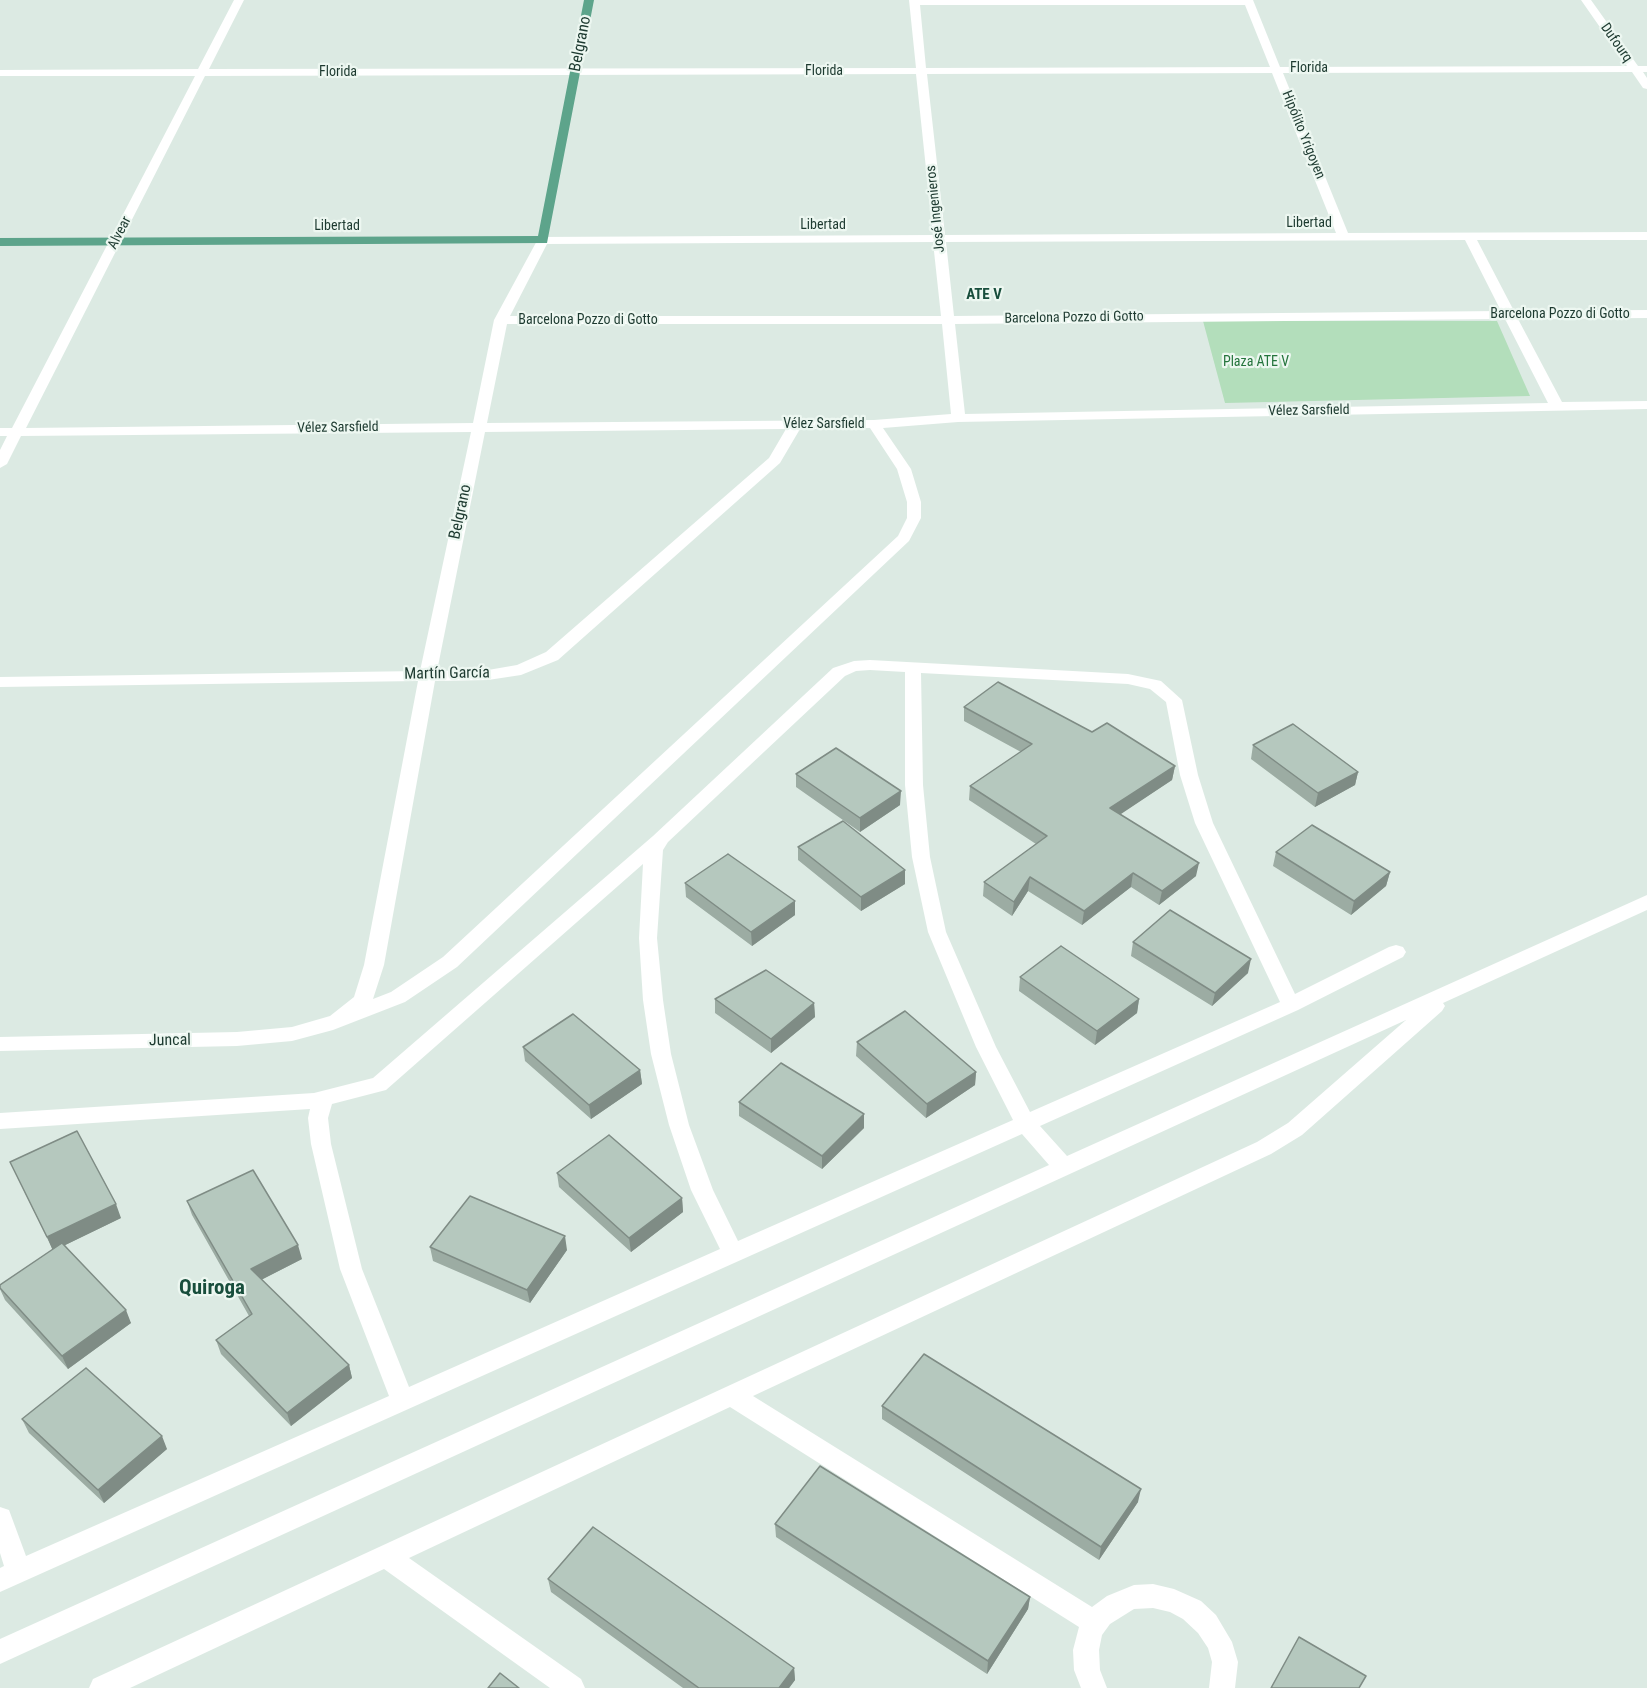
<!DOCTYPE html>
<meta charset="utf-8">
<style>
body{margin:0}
canvas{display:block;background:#dceae3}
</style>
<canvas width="1647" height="1688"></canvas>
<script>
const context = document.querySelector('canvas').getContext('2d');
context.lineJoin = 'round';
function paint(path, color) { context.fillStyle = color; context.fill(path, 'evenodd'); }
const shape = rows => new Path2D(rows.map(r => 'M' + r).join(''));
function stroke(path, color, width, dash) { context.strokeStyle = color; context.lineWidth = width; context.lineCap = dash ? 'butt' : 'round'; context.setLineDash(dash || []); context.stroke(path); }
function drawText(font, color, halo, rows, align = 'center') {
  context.font = font + ' "Roboto Condensed",sans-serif'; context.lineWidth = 4.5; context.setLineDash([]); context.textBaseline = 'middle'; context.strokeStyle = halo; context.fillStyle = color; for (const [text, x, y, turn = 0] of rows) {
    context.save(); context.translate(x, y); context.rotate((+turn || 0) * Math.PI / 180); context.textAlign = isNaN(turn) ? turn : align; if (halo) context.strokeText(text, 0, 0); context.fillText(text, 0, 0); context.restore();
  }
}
paint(shape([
 [1203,321,1497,321,1530,396,1225,403]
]), '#b3debb');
paint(shape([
 [234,0,244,0,209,69,916,68,909,0,1253,0,1280,67,1627,66,1581,0,1591,0,1638,66,1647,66,1647,72,1643,72,1647,78,1647,89,1643,88,1632,72,1283,73,1348,233,1647,232,1647,240,1477,240,1514,311,1647,310,1647,318,1518,319,1562,402,1647,401,1647,409,958,422,883,428,911,469,921,502,921,518,909,541,457,967,405,1002,333,1030,292,1041,237,1046,0,1051,0,1037,237,1032,292,1027,330,1016,354,997,364,965,418,681,0,687,0,677,420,671,471,432,21,436,7,464,0,468,0,450,7,436,0,436,0,428,12,428,195,76,0,76,0,70,198,69,234,0],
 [920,5,1245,5,1270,67,926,68,920,5],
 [1272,73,1336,233,945,235,927,74,1272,73],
 [916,74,933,235,539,237,494,320,473,423,26,428,205,76,916,74],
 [1465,240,1501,311,954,316,946,242,1465,240],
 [933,242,941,316,510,316,547,244,933,242],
 [1505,319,1548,403,965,414,955,324,1505,319],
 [507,324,942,324,951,414,874,420,487,423,507,324],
 [870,428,897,469,907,502,907,518,898,536,443,957,391,992,373,999,384,965,435,681,488,680,521,675,558,660,780,463,800,429,870,428],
 [786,429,769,458,546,652,517,665,488,670,437,671,485,432,786,429],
 [870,660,1128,674,1161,681,1182,700,1198,775,1213,823,1295,994,1389,947,1396,945,1403,947,1406,952,1403,957,1298,1010,1040,1126,1067,1156,1647,895,1647,910,1443,1003,1445,1006,1442,1011,1302,1135,1271,1154,753,1396,1092,1607,1107,1596,1134,1585,1153,1584,1174,1589,1201,1601,1216,1615,1232,1642,1238,1662,1235,1688,1209,1688,1212,1662,1208,1648,1198,1633,1183,1619,1170,1612,1153,1608,1134,1609,1110,1624,1102,1635,1099,1650,1100,1670,1107,1688,1081,1688,1074,1670,1073,1650,1079,1627,730,1407,409,1558,581,1679,585,1688,550,1688,384,1569,130,1688,89,1688,93,1679,1257,1142,1288,1123,1406,1020,0,1664,0,1639,1049,1165,1022,1134,0,1592,0,1568,4,1566,0,1553,0,1507,9,1510,26,1556,389,1396,340,1269,311,1144,308,1118,310,1109,0,1129,0,1113,314,1093,373,1078,653,836,833,668,854,661,870,660],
 [870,670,905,672,905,785,912,857,928,932,976,1047,1013,1120,738,1241,713,1190,689,1125,671,1054,663,1000,657,938,663,850,668,842,845,676,856,671,870,670],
 [921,673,1128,684,1150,689,1166,702,1180,775,1195,823,1280,1002,1030,1112,996,1047,946,932,930,857,923,785,921,673],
 [643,864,639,938,643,1000,651,1054,669,1125,691,1190,720,1249,409,1387,362,1269,331,1144,328,1118,332,1104,386,1090,643,864]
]), '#fff');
paint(shape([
 [584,0,594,0,547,243,0,246,0,238,538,236,584,0]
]), '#5da48b');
paint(shape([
 [964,707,1092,732,1175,766,1172,780,1120,814,1196,876,1159,905,1131,887,1082,925,1028,891,1012,916,983,896,984,882,1036,844,969,800,970,786,1021,752,964,721],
 [1253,745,1358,772,1355,785,1315,807,1251,759],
 [796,774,900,805,860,832,796,787],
 [798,847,905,884,861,911,798,860],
 [1276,852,1390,872,1386,886,1351,915,1273,866],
 [685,883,795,915,752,946,686,897],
 [1133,942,1248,973,1212,1006,1131,956],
 [1020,977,1139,999,1137,1013,1095,1045,1019,991],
 [715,999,814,1003,815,1017,771,1053,715,1013],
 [857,1042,976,1072,975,1085,926,1118,856,1056],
 [523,1047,640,1070,642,1084,591,1119,525,1061],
 [739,1102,864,1128,822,1169,739,1116],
 [10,1162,121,1218,65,1245,131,1323,68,1369,5,1300,0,1289,0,1285,53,1250],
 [557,1173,682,1198,683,1212,631,1252,559,1187],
 [187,1201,302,1259,261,1280,349,1365,352,1378,291,1426,221,1354,216,1340,249,1316,192,1215],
 [430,1247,567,1250,530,1303,433,1261],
 [882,1406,1138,1502,1099,1560,882,1419],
 [22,1419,167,1449,104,1503,29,1433],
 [775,1524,1030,1597,1028,1609,987,1674,776,1537],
 [548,1579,794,1668,795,1680,789,1688,683,1688,551,1592]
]), '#9caca3');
paint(shape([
 [1175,766,1172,780,1109,822,1110,808],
 [1358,772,1355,785,1315,807,1318,793],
 [901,791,900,805,860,832,860,818],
 [1199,863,1196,876,1159,905,1162,891],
 [905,870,905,884,861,911,861,897],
 [1390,872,1386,886,1351,915,1354,901],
 [1133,873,1131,887,1082,925,1084,911],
 [1030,877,1028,891,1012,916,1014,902],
 [795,901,795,915,752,946,751,932],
 [1251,959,1248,973,1212,1006,1215,993],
 [1139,999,1137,1013,1095,1045,1097,1031],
 [814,1003,815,1017,771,1053,771,1039],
 [640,1070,642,1084,591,1119,589,1105],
 [976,1072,975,1085,926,1118,927,1104],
 [864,1114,864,1128,822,1169,822,1156],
 [682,1198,683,1212,631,1252,629,1238],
 [116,1204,121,1218,53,1251,47,1237],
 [565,1236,567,1250,530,1303,527,1290],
 [298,1245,302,1259,255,1283,251,1269],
 [126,1310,131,1323,68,1369,62,1356],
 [349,1365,352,1378,291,1426,287,1413],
 [162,1436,167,1449,104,1503,98,1490],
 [1141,1489,1138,1502,1099,1560,1101,1547],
 [1030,1597,1028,1609,987,1674,988,1661],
 [794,1668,795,1680,789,1688,779,1688]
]), '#7f8c85');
const building = shape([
 [998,682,1092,732,1107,723,1175,766,1110,808,1199,863,1162,891,1133,873,1084,911,1030,877,1014,902,984,882,1047,836,970,786,1032,744,964,707,998,682],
 [1293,724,1358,772,1318,793,1253,745,1293,724],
 [836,748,901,791,860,818,796,774,836,748],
 [843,821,905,870,861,897,798,847,843,821],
 [1312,825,1390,872,1354,901,1276,852,1312,825],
 [728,854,795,901,751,932,685,883,728,854],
 [1170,910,1251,959,1215,993,1133,942,1170,910],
 [1061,946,1139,999,1097,1031,1020,977,1061,946],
 [766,970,814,1003,771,1039,715,999,766,970],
 [905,1011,976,1072,927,1104,857,1042,905,1011],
 [573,1014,640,1070,589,1105,523,1047,573,1014],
 [781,1063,864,1114,822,1156,739,1102,781,1063],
 [77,1131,116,1204,47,1237,10,1162,77,1131],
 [609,1135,682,1198,629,1238,557,1173,609,1135],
 [253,1170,298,1245,251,1269,349,1365,287,1413,216,1340,252,1314,187,1201,253,1170],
 [470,1196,565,1236,527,1290,430,1247,470,1196],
 [62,1243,126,1310,62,1356,0,1288,0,1285,62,1243],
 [924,1354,1141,1489,1101,1547,882,1406,924,1354],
 [86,1368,162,1436,98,1490,22,1419,86,1368],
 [820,1466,1030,1597,988,1661,775,1524,820,1466],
 [593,1527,794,1668,779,1688,699,1688,548,1579,593,1527],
 [1299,1637,1366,1676,1359,1688,1271,1688,1299,1637],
 [500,1673,519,1688,488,1688,500,1673]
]);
paint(building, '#b5c8be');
stroke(building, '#7f8c85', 1.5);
drawText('14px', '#1d3a30', '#edf7f1', [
 ["Dufourq",1616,43,55],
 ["Florida",1309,68],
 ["Florida",824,71],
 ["Florida",338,72],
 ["Hipólito Yrigoyen",1303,135,68],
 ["José Ingenieros",936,209,-96],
 ["Libertad",1309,223],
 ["Libertad",823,225],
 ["Libertad",337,226],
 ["Alvear",120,233,-63],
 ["Barcelona Pozzo di Gotto",1560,314],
 ["Barcelona Pozzo di Gotto",1074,318,-1],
 ["Barcelona Pozzo di Gotto",588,320],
 ["Vélez Sarsfield",1309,411,-1],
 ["Vélez Sarsfield",824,424],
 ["Vélez Sarsfield",338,428,-1]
]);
drawText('14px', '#24743c', '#edf7f1', [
 ["Plaza ATE V",1256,362]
]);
drawText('bold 15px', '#184e3c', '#edf7f1', [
 ["ATE V",984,295]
]);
drawText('16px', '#1d3a30', '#edf7f1', [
 ["Belgrano",581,44,-79],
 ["Belgrano",461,512,-78],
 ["Martín García",447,674,-1],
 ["Juncal",170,1041,-1]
]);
drawText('bold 21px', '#184e3c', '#edf7f1', [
 ["Quiroga",212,1289]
]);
</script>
